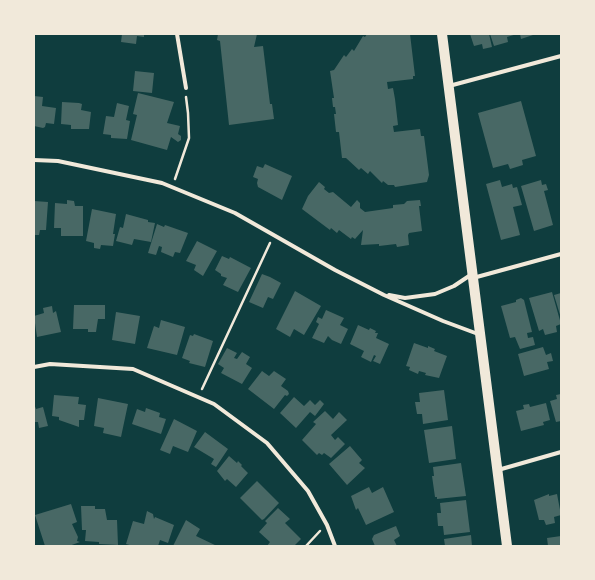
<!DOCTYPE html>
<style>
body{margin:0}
#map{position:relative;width:595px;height:580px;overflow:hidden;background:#0f3d3e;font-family:Ubuntu,sans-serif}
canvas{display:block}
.frame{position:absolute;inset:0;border:35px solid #f1e9da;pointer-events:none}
</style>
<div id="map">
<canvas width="595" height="580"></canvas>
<div class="frame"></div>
</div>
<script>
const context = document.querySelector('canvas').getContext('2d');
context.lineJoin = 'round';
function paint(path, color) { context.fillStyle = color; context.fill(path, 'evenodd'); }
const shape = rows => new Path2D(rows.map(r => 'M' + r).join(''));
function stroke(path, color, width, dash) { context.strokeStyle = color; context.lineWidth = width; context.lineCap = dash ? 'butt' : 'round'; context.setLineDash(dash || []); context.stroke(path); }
paint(shape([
 [122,34,144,34,144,37,137,36,136,44,121,42],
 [218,34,257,34,254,47,263,46,270,104,272,104,274,119,229,125,220,41,217,40],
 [367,34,410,34,415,76,413,76,413,79,387,82,388,89,393,88,395,99,398,125,393,126,394,132,420,129,421,136,424,136,429,175,427,182,395,187,394,185,388,185,383,181,382,183,370,171,368,174,361,168,359,170,346,158,342,158,339,132,336,132,334,114,336,114,335,107,333,107,332,98,334,98,330,71,334,70,344,55,346,57,352,49,354,51,363,36,365,37],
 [470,34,489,34,492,47,483,49,482,44,474,46],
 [490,34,517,34,507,37,508,42,494,46],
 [520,34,536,34,521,39],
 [135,71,154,73,152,93,133,91],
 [138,93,174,102,167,123,180,126,178,134,181,136,181,140,178,142,171,137,167,150,131,140,137,115,133,114],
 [34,96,43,97,42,106,56,108,54,124,46,123,45,127,43,128,34,126],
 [521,101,536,156,522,160,523,165,510,169,508,164,493,168,478,113],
 [62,102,79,103,82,104,81,110,91,112,89,129,71,129,71,125,61,124],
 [117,103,129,106,126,120,130,121,127,139,111,138,111,135,103,134,106,116,114,117],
 [265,164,292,176,282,200,258,187,257,183,258,179,253,177,257,166,263,168],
 [500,180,502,187,512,184,513,188,517,187,522,205,513,207,520,235,501,240,486,184],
 [541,180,542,185,546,184,548,190,544,191,553,225,534,231,521,186],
 [319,182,325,187,324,189,329,193,333,192,351,207,357,200,360,203,360,208,365,212,393,208,393,205,404,204,407,201,420,200,421,206,419,206,422,231,409,233,408,235,409,245,397,247,396,244,379,246,379,244,361,245,363,230,355,239,352,237,351,239,339,230,337,233,331,228,330,230,302,209,308,196],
 [67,200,74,201,75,206,83,206,83,236,61,236,61,228,54,228,55,203,67,204],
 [34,201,48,202,46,230,40,230,39,235,34,235],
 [92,209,116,214,113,234,115,234,113,246,101,245,100,249,94,248,94,243,86,241],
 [126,214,148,220,148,222,155,223,151,242,134,239,132,245,116,241,120,227,123,228],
 [157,224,164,227,165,225,188,233,180,253,175,252,173,257,161,252,162,247,159,246,156,255,148,253],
 [197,241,217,251,203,276,194,270,196,265,186,261],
 [222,256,229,259,230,257,251,268,238,292,223,285,227,278,221,276,221,274,215,270],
 [262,274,270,277,281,283,273,299,268,297,263,308,249,302],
 [295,291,321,306,304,335,294,329,290,337,276,329],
 [552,292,561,324,556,326,557,332,545,335,543,329,539,331,529,298],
 [561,293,561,318,554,295],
 [521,298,524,300,532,332,527,333,528,338,533,337,535,345,520,349,515,337,510,338,501,306,516,302,516,300],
 [74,305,105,305,105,319,98,319,96,332,88,332,88,329,73,329],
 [52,306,53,313,56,311,61,332,37,337,34,316,44,313,43,308],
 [326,310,344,318,340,325,348,329,341,344,332,340,328,336,324,343,312,338,319,324,316,322,318,317,322,319],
 [116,312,140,316,135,344,112,340],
 [161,320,185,327,177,355,147,348,154,326,159,328],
 [358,325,369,330,370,328,376,331,375,333,378,333,376,338,389,344,380,364,373,361,376,356,374,355,371,362,361,357,364,351,350,344],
 [194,334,213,341,205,367,189,363,190,361,182,358,190,335,193,336],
 [414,343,428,348,428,346,435,349,434,351,447,356,439,378,425,375,426,373,419,371,418,374,409,370,410,367,406,366],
 [543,347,546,355,551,353,553,361,547,362,549,369,524,376,518,354],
 [227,348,237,353,234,358,237,359,242,352,250,357,246,364,252,368,242,384,221,373,224,368,218,364],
 [262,371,269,376,274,371,286,379,281,386,288,391,289,394,287,396,285,395,274,409,248,389],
 [444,390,448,420,423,424,422,414,417,414,415,402,420,402,419,393],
 [561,394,561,421,556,422,550,401,557,399,556,395],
 [54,395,79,397,78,404,86,405,84,420,79,420,79,427,59,420,59,417,52,416],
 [294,397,304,406,310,400,315,405,320,400,324,404,315,416,310,412,296,428,280,413],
 [98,398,128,404,121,437,103,433,104,428,94,426],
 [546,403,550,420,543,422,544,425,521,431,516,411,524,409,523,405,529,404,530,407],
 [34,404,36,409,43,407,48,426,39,428,38,422,34,422],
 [146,408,160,413,159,417,166,419,161,434,132,424,137,409,145,412],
 [325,411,333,419,339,412,347,420,331,435,335,440,338,437,345,444,331,458,324,453,322,455,319,453,317,455,302,440,316,424,313,422],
 [174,419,197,431,188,452,173,446,170,454,160,450],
 [452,426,456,459,429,463,424,430],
 [205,432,228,449,216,467,211,464,214,459,194,447],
 [350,446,362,460,359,463,365,468,347,485,329,464],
 [229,456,237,463,238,461,242,465,241,466,248,473,236,487,227,479,225,481,217,471],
 [461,463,466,496,437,499,437,497,435,497,432,476,434,476,433,467],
 [257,481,279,503,264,519,262,520,240,498],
 [369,487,372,493,383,487,394,512,366,525,358,508,356,510,351,496],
 [549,494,549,496,557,494,561,515,554,517,555,523,546,525,544,520,539,520,534,500],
 [466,500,470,532,444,535,443,526,438,526,437,513,441,513,440,503],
 [71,504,77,522,72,524,78,537,77,541,80,542,69,546,45,546,35,515],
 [81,506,95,506,95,509,105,509,107,520,117,520,118,545,99,544,99,542,85,541,86,530,82,530],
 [278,508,290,519,285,523,301,539,294,546,267,546,270,542,259,532,267,523,265,521],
 [147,511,153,514,154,519,155,517,174,525,168,543,160,540,158,546,133,546,126,544,133,521,144,524],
 [186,520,200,529,196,536,217,546,173,546],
 [396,526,400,536,394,540,397,546,375,546,372,539,374,535],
 [471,535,472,546,445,546,444,539],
 [561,536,561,546,548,546,547,538]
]), '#486865');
stroke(shape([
 [175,179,189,138,188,113,186,97],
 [202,389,270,243],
 [306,546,320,531]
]), '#f1e9da', 2.5);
stroke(shape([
 [177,34,186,88],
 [449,86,561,56],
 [34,160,58,161,162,183,235,213,335,270,384,295,443,321,478,334],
 [473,278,561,254],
 [389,295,405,298,435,294,454,286,472,274],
 [34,367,50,364,133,369,214,404,267,443,308,491,327,525,335,546],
 [498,470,561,452]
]), '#f1e9da', 4);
stroke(shape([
 [442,34,507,546]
]), '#f1e9da', 10);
</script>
